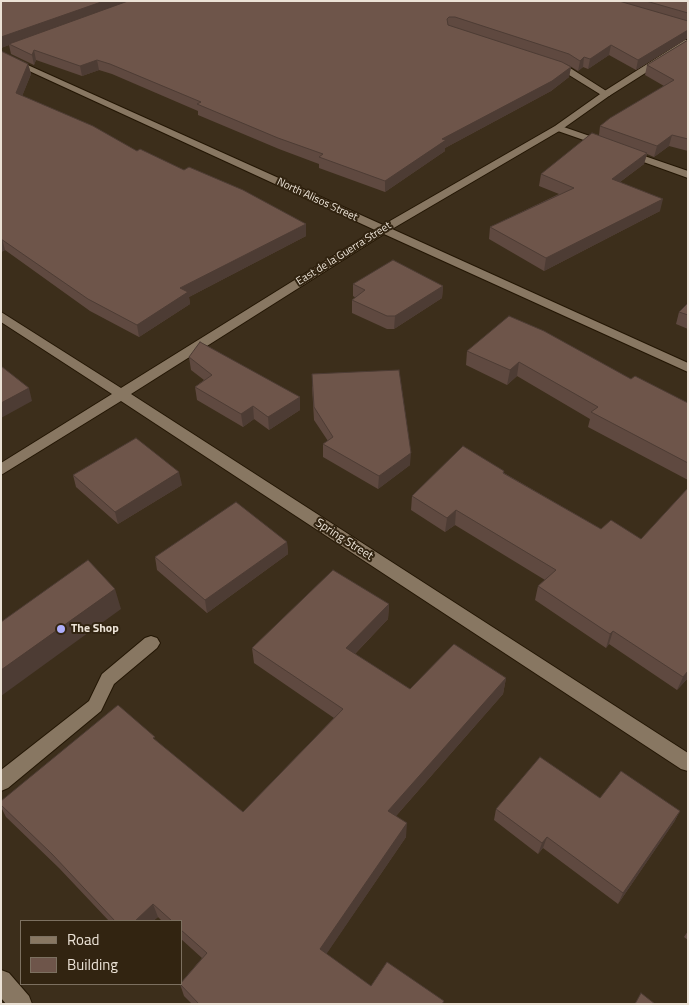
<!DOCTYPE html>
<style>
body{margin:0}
#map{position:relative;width:689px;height:1005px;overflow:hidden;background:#3c2e1b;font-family:"Titillium Web",sans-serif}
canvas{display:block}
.frame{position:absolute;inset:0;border:2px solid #ebe2d6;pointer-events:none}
.legend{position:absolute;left:20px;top:920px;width:162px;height:65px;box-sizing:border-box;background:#322411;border:1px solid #7c7060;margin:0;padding:6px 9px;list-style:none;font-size:15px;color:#ebe2d6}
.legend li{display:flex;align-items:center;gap:10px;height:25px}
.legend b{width:25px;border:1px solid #7c7060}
</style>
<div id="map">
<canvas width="689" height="1005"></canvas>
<div class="frame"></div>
<ul class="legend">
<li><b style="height:6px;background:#887762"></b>Road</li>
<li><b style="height:14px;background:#6e554a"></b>Building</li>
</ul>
</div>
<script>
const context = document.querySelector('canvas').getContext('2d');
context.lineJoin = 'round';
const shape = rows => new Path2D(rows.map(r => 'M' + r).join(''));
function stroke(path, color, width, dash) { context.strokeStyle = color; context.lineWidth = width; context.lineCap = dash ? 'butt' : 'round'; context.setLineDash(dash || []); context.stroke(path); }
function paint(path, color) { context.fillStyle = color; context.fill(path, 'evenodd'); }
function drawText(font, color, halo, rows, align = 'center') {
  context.font = font + ' "Titillium Web",sans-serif'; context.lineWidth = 4; context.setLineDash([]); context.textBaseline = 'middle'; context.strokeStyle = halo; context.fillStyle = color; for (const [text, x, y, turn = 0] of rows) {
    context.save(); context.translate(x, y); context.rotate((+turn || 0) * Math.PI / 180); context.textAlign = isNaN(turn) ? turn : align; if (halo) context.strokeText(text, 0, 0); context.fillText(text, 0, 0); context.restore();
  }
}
const lane = shape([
 [553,61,567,66,611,94,609,96,603,96,561,70,550,66,549,64,553,61],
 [558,125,607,142,609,144,607,146,601,146,555,130,553,128,558,125],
 [627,150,688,171,688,178,624,155,624,151,627,150],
 [151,636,157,638,160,643,157,648,114,684,101,711,8,788,1,791,1,770,89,701,102,674,145,638,151,636]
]);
const street = shape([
 [685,40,688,40,688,46,609,96,561,130,392,229,688,363,688,372,384,234,131,394,688,753,688,771,681,769,121,401,1,475,1,463,112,394,1,322,1,312,121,388,375,230,1,58,1,53,383,225,555,126,603,92,685,40]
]);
const secondary = shape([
 [1,970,9,973,29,996,32,1004,6,1004,1,998,1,970]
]);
stroke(lane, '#231604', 2);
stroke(street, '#231604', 2);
stroke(secondary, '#231604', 2);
paint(lane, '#887762');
paint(street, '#887762');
paint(secondary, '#887762');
paint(shape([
 [1,1,688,1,688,38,636,70,609,55,588,69,583,67,578,71,565,63,571,67,569,77,551,91,445,148,445,151,385,192,319,168,319,164,279,149,198,115,198,111,112,74,99,70,82,76,36,60,34,65,11,54,9,45,1,48],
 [688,40,688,151,669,146,654,157,647,154,644,164,620,182,660,211,544,271,489,239,490,227,559,194,539,186,541,174,599,135,600,126,664,86,645,75,647,65],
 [1,51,28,64,31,74,22,96,137,151,306,224,306,236,189,297,190,304,139,337,90,311,5,250,1,252],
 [353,284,443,286,442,298,394,329,387,329,352,313,352,300,356,298,353,296],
 [688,303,688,329,676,324,679,312],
 [467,351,631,379,688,403,688,480,588,427,590,419,517,376,507,385,466,365],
 [189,357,300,397,300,410,269,430,254,419,243,427,197,400,195,387,204,380,191,370],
 [312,386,410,465,378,489,323,457,323,444,328,441,314,420],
 [504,471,504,473,601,529,641,539,688,678,677,690,609,644,606,648,535,600,538,586,545,580,455,525,445,532,411,510,412,496],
 [73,475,182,485,118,524,76,487],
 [287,542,288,554,207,613,157,570,155,557],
 [389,604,388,619,355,654,410,689,506,678,503,694,396,816,406,837,326,954,371,986,443,1004,192,1004,184,996,180,984,202,958,181,939,181,921,162,921,158,917,153,921,109,921,59,868,6,817,1,807,1,801,155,740,243,812,334,718,254,663,252,648],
 [600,798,680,811,674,822,618,904,543,848,538,854,494,820,496,809],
 [688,931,688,940,684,937]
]), '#5f4940');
paint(shape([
 [104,1,133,1,9,44,9,45,1,48,1,37],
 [688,30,688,38,636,70,638,60],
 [611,45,609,55,588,69,590,59],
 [34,50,36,60,34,65,32,55],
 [584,57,583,67,578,71,580,61],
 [97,60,99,70,82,76,80,66],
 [28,64,31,74,19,104,16,93],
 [571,67,569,77,551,91,445,148,445,151,385,192,385,181,442,139],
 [672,135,669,146,654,157,657,146],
 [647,153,644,164,609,190,612,179],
 [663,199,660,211,544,271,546,258],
 [306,224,306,236,189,297,190,304,139,337,137,325,180,288],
 [2,238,5,250,1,252,1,239],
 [443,286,442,298,394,329,395,316],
 [519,362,517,376,507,385,510,370],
 [29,388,32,401,1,418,1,403],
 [300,397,300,410,269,430,268,417],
 [253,406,254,419,243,427,241,414],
 [411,453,410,465,378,489,379,476],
 [179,472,182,485,118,524,115,512],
 [456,510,455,525,445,532,447,518],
 [287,542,288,554,207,613,205,600],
 [115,589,121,609,1,696,1,670],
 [389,604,388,619,346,663,346,648],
 [613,631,609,644,606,648,610,634],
 [688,671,688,678,677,690,683,677],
 [506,678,503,694,388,825,388,811],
 [680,811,674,822,618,904,623,893],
 [407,823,406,837,321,962,320,949],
 [547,837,543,848,538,854,542,843],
 [153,904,158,917,153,921,135,921]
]), '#4d3c34');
const building = shape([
 [1,1,104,1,1,37,1,1],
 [128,1,619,1,688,21,688,30,638,60,611,45,590,59,584,57,580,61,569,54,455,17,449,17,447,19,448,25,562,62,571,67,552,81,442,139,446,140,385,181,319,157,323,154,278,138,197,104,201,102,110,64,97,60,80,66,34,50,32,55,9,44,128,1],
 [646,1,688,1,688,13,646,1],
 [688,40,688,139,672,135,657,146,600,126,610,118,674,80,647,65,688,40],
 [1,51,28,64,16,93,93,126,137,151,140,149,184,170,189,167,243,190,306,224,180,288,188,292,137,325,88,299,1,239,1,51],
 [592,133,647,153,612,179,663,199,546,258,490,227,574,188,541,174,592,133],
 [393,260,443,286,395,316,387,316,352,300,365,290,353,284,393,260],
 [688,303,688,315,679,312,688,303],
 [509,316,544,331,631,379,635,376,688,403,688,463,591,412,598,407,519,362,510,370,467,351,509,316],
 [200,342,300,397,268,417,253,406,241,414,195,387,212,375,189,357,200,342],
 [1,366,29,388,1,403,1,366],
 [399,370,411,453,379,476,323,444,333,437,314,407,312,374,399,370],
 [136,438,179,472,115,512,73,475,136,438],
 [463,446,504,471,503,473,601,529,611,520,641,539,688,488,688,671,683,677,613,631,610,634,538,586,556,570,456,510,447,518,412,496,463,446],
 [236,502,287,542,205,600,155,557,236,502],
 [88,560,115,589,1,670,1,622,88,560],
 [333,570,389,604,346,648,410,689,454,644,506,678,388,811,407,823,320,949,371,986,387,962,444,1001,442,1004,199,1004,180,984,207,953,181,930,181,921,172,921,153,904,135,921,115,921,52,854,1,805,1,801,118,705,155,737,153,738,243,812,343,709,252,648,333,570],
 [540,757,600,798,621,771,680,811,623,893,547,837,542,843,496,809,540,757],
 [641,993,655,1004,635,1004,641,993]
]);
paint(building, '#6e554a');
stroke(building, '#4d3c34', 1);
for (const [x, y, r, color] of [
 [61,629,5,"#aeaefb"]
]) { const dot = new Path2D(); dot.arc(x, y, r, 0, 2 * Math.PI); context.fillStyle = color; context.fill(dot); stroke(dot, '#322411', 2); }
drawText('11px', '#ebe2d6', '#322411', [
 ["North Alisos Street",317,200,25],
 ["East de la Guerra Street",344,254,-32]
]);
drawText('12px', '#ebe2d6', '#322411', [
 ["Spring Street",344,540,33]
]);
drawText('bold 12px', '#ebe2d6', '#322411', [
 ["The Shop",71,629]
], 'left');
</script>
